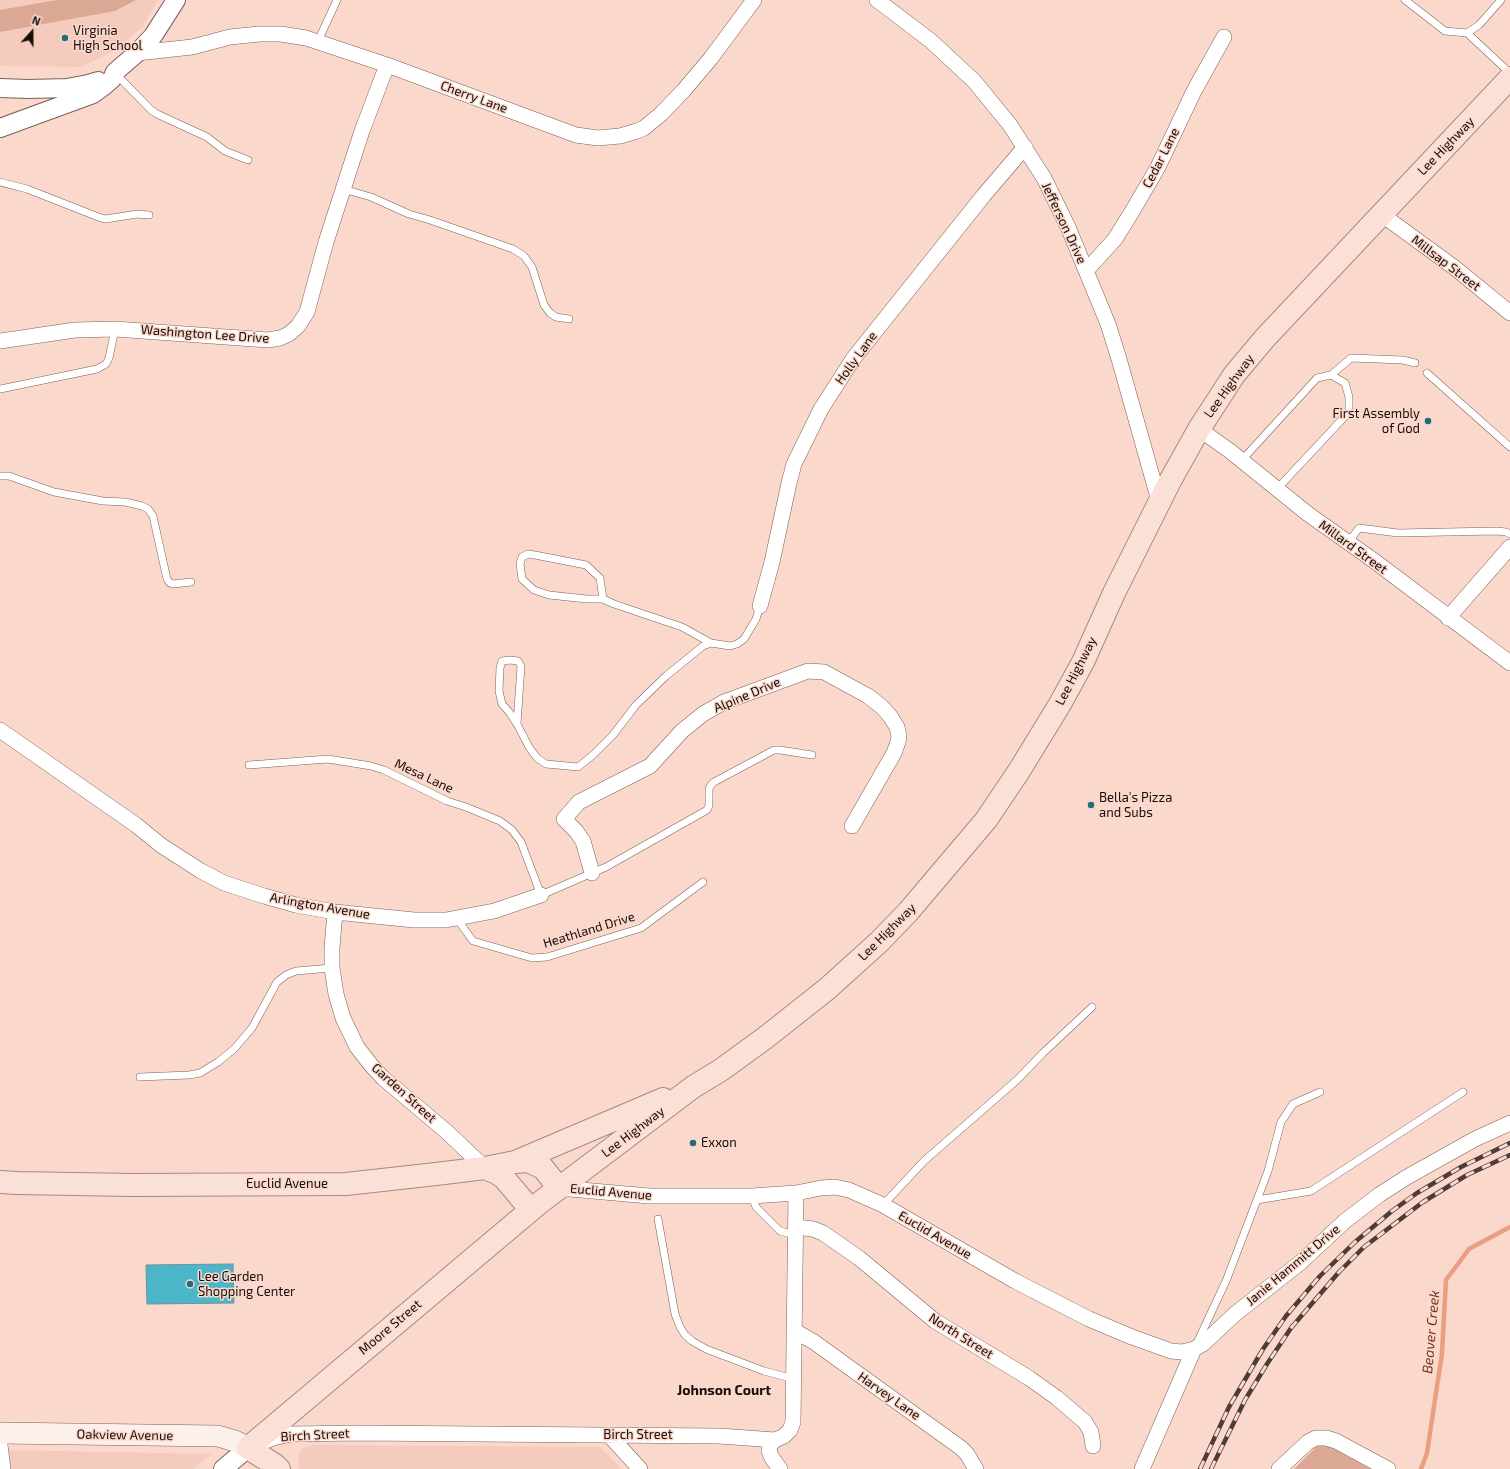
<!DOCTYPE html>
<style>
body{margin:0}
#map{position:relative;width:1510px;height:1469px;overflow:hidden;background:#fad8cc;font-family:"Exo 2",sans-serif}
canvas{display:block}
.north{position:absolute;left:12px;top:12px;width:40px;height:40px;-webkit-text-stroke:3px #fad8cc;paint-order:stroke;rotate:21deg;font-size:11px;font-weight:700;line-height:16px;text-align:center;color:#170c09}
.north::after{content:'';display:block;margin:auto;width:14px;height:18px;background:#170c09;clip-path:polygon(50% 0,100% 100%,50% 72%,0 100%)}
</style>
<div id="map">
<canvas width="1510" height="1469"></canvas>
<div class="north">N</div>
</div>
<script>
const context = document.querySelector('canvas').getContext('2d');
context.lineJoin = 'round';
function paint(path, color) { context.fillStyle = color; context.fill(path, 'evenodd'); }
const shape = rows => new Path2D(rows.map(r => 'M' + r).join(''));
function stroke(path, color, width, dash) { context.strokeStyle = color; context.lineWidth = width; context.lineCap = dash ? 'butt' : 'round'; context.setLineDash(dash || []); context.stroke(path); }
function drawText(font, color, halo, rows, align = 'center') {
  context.font = font + ' "Exo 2",sans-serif'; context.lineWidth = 3; context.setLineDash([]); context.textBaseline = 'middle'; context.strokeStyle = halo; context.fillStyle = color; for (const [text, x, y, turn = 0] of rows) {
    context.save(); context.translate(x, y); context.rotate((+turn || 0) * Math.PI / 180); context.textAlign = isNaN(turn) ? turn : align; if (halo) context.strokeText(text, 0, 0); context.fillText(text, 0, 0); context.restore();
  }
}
paint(shape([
 [0,0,158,0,143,26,116,50,80,67,0,66],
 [314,1445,600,1447,622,1469,299,1469,298,1456,302,1449],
 [0,1450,212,1454,193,1469,0,1469]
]), '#f4cbbc');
paint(shape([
 [57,0,136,0,115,11,0,32,0,10],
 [1321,1442,1371,1469,1294,1469]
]), '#dca896');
stroke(shape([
 [1421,1469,1427,1453,1442,1353,1446,1280,1469,1249,1510,1227]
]), '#ea9e82', 4.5);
const building = shape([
 [233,1264,234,1303,147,1304,146,1265,233,1264]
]);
paint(building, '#4cb6c9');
stroke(building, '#6d9299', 1);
const service = shape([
 [1405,0,1445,31,1467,33,1479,25,1501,0],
 [1467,33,1510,73],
 [318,41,337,0],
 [115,73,151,110,157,114,207,137,225,151,248,160],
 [0,182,27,189,101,218,106,219,137,214,149,215],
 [343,189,371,197,409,214,430,220,513,249,524,256,532,267,544,305,550,313,556,317,569,319],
 [1427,373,1510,447],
 [1331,375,1351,358,1403,360,1415,363],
 [0,389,97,369,106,364,109,358,115,329],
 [1242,460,1317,378,1331,375,1345,383,1349,397,1349,412,1277,489],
 [0,476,9,476,54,492,103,501,125,502,142,506,148,509,153,516,167,579,170,583,174,584,191,582],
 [1348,543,1359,528,1398,533,1496,531,1506,532,1510,534],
 [603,599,600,578,586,565,535,555,528,554,522,557,520,564,522,579,534,590,549,595,587,599,603,599,614,604,682,627,711,643,730,646,737,644,744,639,756,619,760,606],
 [517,724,521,666,518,661,510,660,502,661,500,668,499,691,502,704,510,713,517,724,529,747,537,758,546,764,578,767,593,755,613,735,636,705,666,676,703,646,711,643],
 [249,765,328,759,371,766,384,770,447,801,466,807,500,821,512,830,521,842,541,895,606,867,707,810,709,806,709,789,711,785,714,782,774,750,780,750,812,755],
 [457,919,473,941,532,958,547,957,641,928,703,882],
 [140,1077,189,1075,200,1073,218,1062,234,1049,252,1028,277,982,286,975,296,971,332,968],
 [752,1196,756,1207,780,1231,795,1235],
 [1257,1200,1311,1191,1463,1092],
 [883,1205,924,1161,1017,1080,1043,1053,1092,1007],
 [658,1219,675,1314,680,1327,685,1335,692,1341,706,1349,764,1371,794,1379],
 [1196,1345,1226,1281,1268,1171,1281,1122,1293,1104,1320,1092]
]);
const minor = shape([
 [877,0,931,41,974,81,1010,125,1044,178,1068,227,1108,324,1119,359,1159,501],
 [137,53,192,47,230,37,259,34,281,34,306,38,387,65,576,135,598,138,620,136,637,131,644,128,661,114,684,90,711,58,754,0],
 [1381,214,1455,268,1510,313],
 [1086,271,1115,239,1133,210,1158,167,1194,91,1224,37],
 [0,341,75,330,115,329,268,340,280,338,289,334,298,326,307,312,326,242,362,131,387,65],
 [1199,429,1230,451,1308,514,1373,560,1510,663],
 [760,606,772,562,789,483,794,464,821,409,853,359,984,195,1025,147],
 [1448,618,1510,547],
 [0,730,136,825,162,846,201,871,224,883,264,896,296,905,335,912,414,920,446,920,494,911,541,895],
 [592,873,583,841,576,831,564,819,579,802,650,766,682,731,703,714,724,702,808,671,824,672,868,696,882,707,890,716,897,727,899,736,898,742,894,753,852,826],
 [335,912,332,948,332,968,336,994,343,1018,357,1047,371,1065,383,1078,447,1132,485,1168],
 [559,1188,649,1196,752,1196,796,1193,821,1188,835,1187,849,1190,883,1205,1015,1281,1089,1319,1132,1337,1171,1351,1182,1352,1194,1349],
 [796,1227,813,1229,823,1233,859,1258,935,1321,1029,1378,1057,1398,1085,1422,1091,1432,1093,1446],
 [795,1331,814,1342,961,1448,967,1454,976,1469],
 [609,1435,640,1469],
 [775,1440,770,1445,769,1451,772,1458,780,1469],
 [260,1443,273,1438,291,1434,358,1433,719,1436,775,1440,784,1436,790,1430,793,1422,796,1193],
 [0,1445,3,1469],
 [1142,1469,1194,1349,1203,1344,1235,1314,1301,1262,1345,1221,1379,1195,1407,1177,1475,1139,1510,1123],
 [1279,1469,1308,1442,1316,1438,1326,1438,1336,1441,1388,1469]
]);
const tertiary = shape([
 [0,88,29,89,67,88,88,84,98,81],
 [0,128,93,94,104,86,112,79,115,72,137,53,153,36,176,0],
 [223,1469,248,1448]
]);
const secondary = shape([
 [0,1433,218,1436,235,1441,248,1448]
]);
const primary = shape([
 [515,1162,663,1099],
 [485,1168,497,1173,504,1178,531,1210],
 [0,1182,17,1183,133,1185,346,1184,436,1174,485,1168,515,1162,528,1161,543,1168,559,1188],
 [248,1448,538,1204,693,1087,721,1070,765,1038,827,989,879,942,908,912,986,820,1019,771,1060,704,1083,662,1114,593,1170,481,1199,429,1234,375,1265,338,1510,78],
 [248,1448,275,1465,279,1469]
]);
stroke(service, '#7d6056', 8);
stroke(minor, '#7d6056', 16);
stroke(tertiary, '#7d6056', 20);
stroke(secondary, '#7d6056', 22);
stroke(primary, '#a9897e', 24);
stroke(service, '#fff', 7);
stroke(minor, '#fff', 15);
stroke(tertiary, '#fff', 18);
stroke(secondary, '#fdf0eb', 21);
stroke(primary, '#fae0d7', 22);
const rail = shape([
 [1200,1469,1229,1407,1263,1349,1286,1316,1320,1276,1355,1242,1392,1211,1417,1193,1461,1167,1510,1143],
 [1211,1469,1245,1400,1267,1364,1291,1328,1339,1272,1364,1247,1423,1202,1467,1175,1510,1155]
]);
stroke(rail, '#4d3d38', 4.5);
stroke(rail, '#fad8cc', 3, [9]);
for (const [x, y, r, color] of [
 [65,38,4,"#236b77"],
 [1428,421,4,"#236b77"],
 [1091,805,4,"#236b77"],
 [693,1143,4,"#236b77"],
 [190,1284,4,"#236b77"]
]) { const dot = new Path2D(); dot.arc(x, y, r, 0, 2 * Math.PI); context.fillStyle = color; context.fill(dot); stroke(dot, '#fad8cc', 1.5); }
drawText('13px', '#170c09', '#fad8cc', [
 ["Virginia",73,31],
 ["High School",73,46],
 ["First Assembly",1420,414,"right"],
 ["of God",1420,429,"right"],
 ["Bella's Pizza",1099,798],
 ["and Subs",1099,813],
 ["Exxon",701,1143],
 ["Lee Garden",198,1277],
 ["Shopping Center",198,1292]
], 'left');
drawText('13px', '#170c09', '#fad8cc', [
 ["Cherry Lane",474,97,20],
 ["Lee Highway",1446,146,-46],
 ["Cedar Lane",1161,158,-63],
 ["Jefferson Drive",1064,223,65],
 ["Millsap Street",1446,263,37],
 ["Washington Lee Drive",205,334,4],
 ["Holly Lane",856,358,-54],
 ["Lee Highway",1229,386,-54],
 ["Millard Street",1353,547,36],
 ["Lee Highway",1076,671,-63],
 ["Alpine Drive",747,695,-23],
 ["Mesa Lane",424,776,25],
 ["Arlington Avenue",320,906,10],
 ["Heathland Drive",589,930,-17],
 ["Lee Highway",887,932,-45],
 ["Garden Street",404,1093,42],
 ["Lee Highway",633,1132,-37],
 ["Euclid Avenue",287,1184],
 ["Euclid Avenue",611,1192,5],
 ["Euclid Avenue",935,1235,30],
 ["Janie Hammitt Drive",1293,1265,-40],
 ["Moore Street",390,1327,-40],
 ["North Street",961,1336,32],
 ["Harvey Lane",889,1396,35],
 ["Oakview Avenue",125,1435,1],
 ["Birch Street",315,1435,-3],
 ["Birch Street",638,1435]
]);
drawText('italic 14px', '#763217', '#fad8cc', [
 ["Beaver Creek",1431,1332,-85]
]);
drawText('bold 14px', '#170c09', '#fad8cc', [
 ["Johnson Court",724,1390]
]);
</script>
